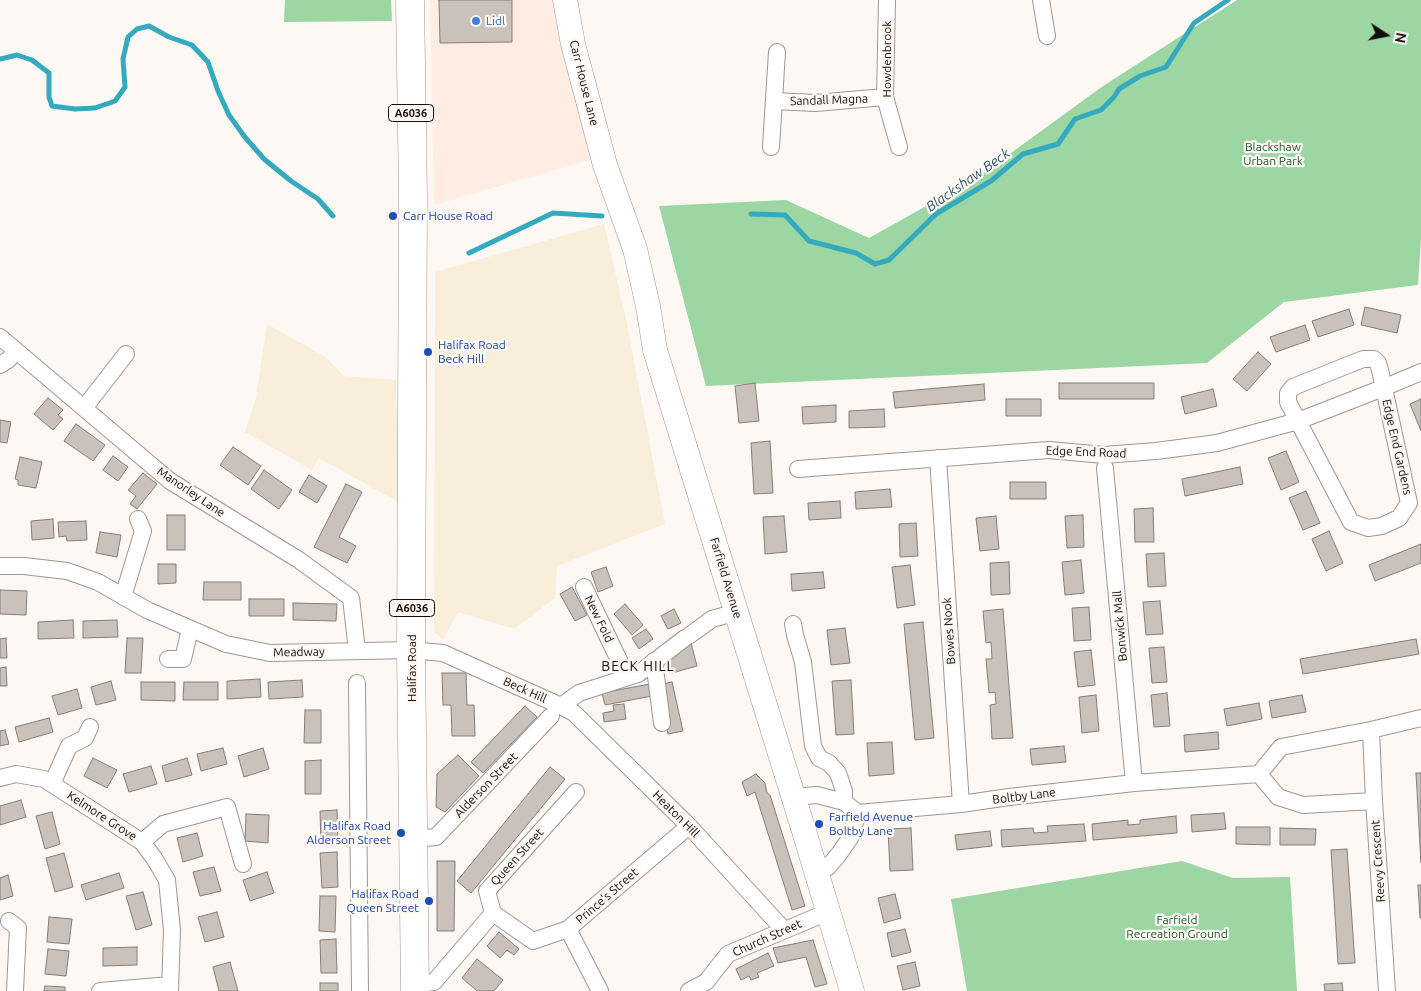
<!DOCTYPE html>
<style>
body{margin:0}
#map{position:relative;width:1421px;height:991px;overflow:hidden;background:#fef8f4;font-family:Ubuntu,sans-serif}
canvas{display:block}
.north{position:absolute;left:1361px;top:10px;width:50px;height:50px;-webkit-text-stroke:4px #fef8f4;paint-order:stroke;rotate:101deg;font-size:14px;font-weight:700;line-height:20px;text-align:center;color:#110d0b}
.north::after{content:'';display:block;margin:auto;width:18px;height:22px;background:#110d0b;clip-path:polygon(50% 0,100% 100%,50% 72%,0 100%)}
</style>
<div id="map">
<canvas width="1421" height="991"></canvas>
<div class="north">N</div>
</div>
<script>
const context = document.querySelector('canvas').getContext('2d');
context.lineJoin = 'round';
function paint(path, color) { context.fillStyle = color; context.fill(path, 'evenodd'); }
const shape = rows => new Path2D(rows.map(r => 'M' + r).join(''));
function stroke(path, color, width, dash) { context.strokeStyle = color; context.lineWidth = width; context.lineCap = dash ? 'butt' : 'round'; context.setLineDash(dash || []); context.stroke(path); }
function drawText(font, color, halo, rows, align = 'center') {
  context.font = font + ' Ubuntu,sans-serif'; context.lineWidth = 4.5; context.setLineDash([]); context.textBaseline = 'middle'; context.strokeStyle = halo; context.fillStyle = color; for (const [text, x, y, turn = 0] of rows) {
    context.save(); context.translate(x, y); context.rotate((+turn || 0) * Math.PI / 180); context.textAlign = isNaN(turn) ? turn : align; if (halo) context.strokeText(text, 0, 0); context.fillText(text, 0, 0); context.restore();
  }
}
paint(shape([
 [430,0,555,0,590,160,434,205]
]), '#ffede3');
paint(shape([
 [604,224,626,319,665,524,557,566,555,598,514,629,458,612,443,640,434,631,435,272],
 [267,324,327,358,344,376,396,380,398,502,319,458,312,470,245,432,256,398]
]), '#f9eed9');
paint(shape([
 [285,0,391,0,392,21,284,22],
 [1237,0,1421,0,1421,238,1418,285,1284,302,1207,363,706,386,659,206,786,200,869,238,978,177,1103,86],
 [1182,861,1233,878,1290,877,1297,991,967,991,951,899]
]), '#9cd6a2');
stroke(shape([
 [0,59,17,55,32,60,49,73,49,97,52,106,75,109,95,108,115,101,125,87,123,59,128,37,137,29,149,26,169,37,192,45,208,62,218,91,229,115,244,136,264,159,291,181,318,199,333,216],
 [751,214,785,215,809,241,856,253,875,264,889,260,936,214,991,181,1023,154,1058,144,1075,119,1101,110,1114,97,1119,89,1140,76,1166,67,1194,23,1228,0],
 [469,253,553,213,602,216]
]), '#35aabe', 5);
const building = shape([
 [439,0,512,0,512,42,440,43,439,0],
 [1365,307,1401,315,1397,333,1361,325,1365,307],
 [1349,309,1354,325,1318,337,1312,321,1349,309],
 [1305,325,1310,340,1276,352,1270,337,1305,325],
 [1258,352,1271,364,1247,391,1233,379,1258,352],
 [755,383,759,421,739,423,735,386,755,383],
 [1059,383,1154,383,1154,399,1059,399,1059,383],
 [984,384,985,400,895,408,893,392,984,384],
 [1213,389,1217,406,1185,414,1181,397,1213,389],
 [48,398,63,410,58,415,63,419,53,430,34,414,48,398],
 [1006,399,1041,399,1041,416,1006,416,1006,399],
 [1421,399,1421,431,1410,404,1421,399],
 [836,405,836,422,803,424,802,407,836,405],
 [884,409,885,427,849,428,849,411,884,409],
 [0,420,11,422,7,443,0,442,0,420],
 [76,424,105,445,93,461,64,441,76,424],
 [770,441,773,493,754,494,751,443,770,441],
 [233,447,261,466,248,485,220,465,233,447],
 [1286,451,1299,482,1281,490,1268,458,1286,451],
 [113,456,128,467,118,481,103,470,113,456],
 [20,457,42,462,36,488,18,485,18,480,15,479,20,457],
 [1240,467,1243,484,1185,496,1182,479,1240,467],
 [264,470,292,490,279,509,251,489,264,470],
 [143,473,157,484,137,509,130,504,136,496,128,490,143,473],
 [309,475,327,486,317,503,299,492,309,475],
 [1010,482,1046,482,1046,499,1010,499,1010,482],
 [346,484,362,492,339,537,356,546,347,563,314,547,346,484],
 [890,489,892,507,856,509,855,492,890,489],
 [1306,491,1320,523,1303,530,1289,498,1306,491],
 [840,501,841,518,809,520,808,503,840,501],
 [1153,508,1154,542,1135,542,1134,509,1153,508],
 [167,515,185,515,185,550,167,550,167,515],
 [1083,515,1084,547,1067,548,1065,516,1083,515],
 [784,516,787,552,765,554,763,517,784,516],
 [996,516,999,549,980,551,976,518,996,516],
 [53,519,54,538,32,540,31,521,53,519],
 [86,521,87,540,67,541,66,536,59,537,58,522,86,521],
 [916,523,918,556,900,557,899,524,916,523],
 [1329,531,1343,563,1326,571,1312,539,1329,531],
 [100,532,121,535,117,557,96,553,100,532],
 [1421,544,1421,563,1375,581,1369,565,1421,544],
 [1164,553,1166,586,1148,587,1146,554,1164,553],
 [1081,560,1084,593,1065,595,1062,562,1081,560],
 [1009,562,1010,594,991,595,990,563,1009,562],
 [158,564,176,564,176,583,158,584,158,564],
 [910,565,915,605,897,608,892,567,910,565],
 [606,567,613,586,598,592,591,572,606,567],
 [823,572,825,588,792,591,791,574,823,572],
 [204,582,241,582,241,600,203,600,204,582],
 [572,587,587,615,575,621,560,594,572,587],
 [0,590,27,591,26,615,0,614,0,590],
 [249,599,284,599,284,616,249,616,249,599],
 [1160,601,1163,634,1146,635,1143,602,1160,601],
 [293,603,337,604,336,621,293,620,293,603],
 [625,604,643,625,632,635,614,614,625,604],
 [1089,607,1091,640,1074,641,1072,608,1089,607],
 [674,609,681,623,668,629,661,616,674,609],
 [1003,609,1013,738,992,739,990,705,996,704,995,692,989,693,986,659,992,659,991,642,986,643,983,611,1003,609],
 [73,620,74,638,38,639,38,622,73,620],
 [117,620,118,637,83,638,83,621,117,620],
 [923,622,934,738,915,740,904,624,923,622],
 [845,628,850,663,831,665,827,630,845,628],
 [646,629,653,639,639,649,632,638,646,629],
 [6,638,7,658,0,658,0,639,6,638],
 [127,638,143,638,141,673,125,673,127,638],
 [1416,639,1419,654,1303,674,1300,659,1416,639],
 [691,643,697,666,672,673,667,655,691,643],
 [1164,647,1167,682,1152,683,1149,648,1164,647],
 [1091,650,1095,685,1078,687,1074,652,1091,650],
 [6,667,7,686,0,686,0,668,6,667],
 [442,673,466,673,467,705,474,705,475,736,452,736,451,705,443,705,442,673],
 [260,679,261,697,227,699,227,681,260,679],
 [302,680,303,697,269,699,268,682,302,680],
 [851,680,854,734,836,735,832,681,851,680],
 [111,681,116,700,96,705,91,687,111,681],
 [141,682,175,682,175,701,141,700,141,682],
 [184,682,218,682,218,700,183,700,184,682],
 [672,682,683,731,668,734,658,685,672,682],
 [650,684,652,696,605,705,602,693,650,684],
 [77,689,82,708,58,715,52,696,77,689],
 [1167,693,1170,726,1154,727,1151,695,1167,693],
 [1096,695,1099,731,1082,733,1079,697,1096,695],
 [1302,695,1306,712,1272,718,1269,701,1302,695],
 [1259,703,1262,719,1227,726,1224,709,1259,703],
 [624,704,626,719,604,722,603,713,614,711,613,705,624,704],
 [525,706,537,717,483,773,471,762,525,706],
 [305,710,321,710,321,743,304,743,305,710],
 [49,718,53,732,19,742,15,727,49,718],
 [5,730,9,744,0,746,0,731,5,730],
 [1218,732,1219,749,1185,752,1184,735,1218,732],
 [892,742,894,774,869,776,867,743,892,742],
 [1064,746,1066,762,1032,765,1030,749,1064,746],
 [223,748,227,764,201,771,197,754,223,748],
 [263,748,269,769,244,777,238,756,263,748],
 [458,755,479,776,445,812,436,807,437,774,458,755],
 [93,758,117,770,107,788,84,776,93,758],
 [187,758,192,775,166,782,162,766,187,758],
 [321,760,321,794,305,794,305,761,321,760],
 [151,766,157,784,129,792,123,774,151,766],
 [550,767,565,779,471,893,457,881,550,767],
 [1416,773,1421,773,1421,863,1416,773],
 [756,774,765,783,767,793,770,795,805,906,792,910,755,792,747,796,742,782,756,774],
 [21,800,26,817,0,825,0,806,21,800],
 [337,810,338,844,321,844,320,811,337,810],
 [52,812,60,844,45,849,36,816,52,812],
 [1224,813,1226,829,1192,832,1191,815,1224,813],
 [246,814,269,815,268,843,245,841,246,814],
 [1176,816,1177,833,1093,840,1092,824,1128,820,1128,825,1140,824,1140,820,1176,816],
 [1084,824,1086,841,1002,847,1001,830,1033,828,1034,833,1048,832,1047,826,1084,824],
 [1236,827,1270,827,1270,845,1236,844,1236,827],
 [911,828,913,870,890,871,888,829,911,828],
 [1280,828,1316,829,1315,845,1280,845,1280,828],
 [990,831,992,846,957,850,955,835,990,831],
 [197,833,203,856,183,862,177,838,197,833],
 [1347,849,1355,963,1338,964,1331,850,1347,849],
 [337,852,338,887,322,888,320,853,337,852],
 [64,853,73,887,55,892,46,858,64,853],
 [437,861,455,861,454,931,437,931,437,861],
 [214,867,221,891,200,896,193,872,214,867],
 [267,872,274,893,250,901,243,880,267,872],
 [119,873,124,888,86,900,81,885,119,873],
 [8,875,13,896,0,900,0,878,8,875],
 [1418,885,1421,885,1421,918,1420,918,1418,885],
 [143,892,152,925,136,930,126,896,143,892],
 [895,894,901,918,884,923,878,898,895,894],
 [320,896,336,896,335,932,319,931,320,896],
 [217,912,224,937,205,942,198,917,217,912],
 [49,917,72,919,69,944,47,942,49,917],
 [905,929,911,952,892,957,887,933,905,929],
 [499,932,519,949,514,955,507,950,500,958,487,946,499,932],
 [336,939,337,973,321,973,320,940,336,939],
 [813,940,827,984,815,987,806,957,778,963,773,948,813,940],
 [137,947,137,965,103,966,103,948,137,947],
 [48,949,69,951,66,976,45,974,48,949],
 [768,953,774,966,757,973,759,977,751,980,749,976,741,980,736,969,768,953],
 [477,959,503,980,494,991,477,991,462,978,477,959],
 [230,962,238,991,219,991,213,967,230,962],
 [915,962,920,986,903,990,897,966,915,962],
 [320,983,338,983,338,991,320,991,320,983],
 [1342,983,1343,991,1325,991,1324,984,1342,983],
 [45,986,65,987,65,991,44,991,45,986]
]);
paint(building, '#c9c1ba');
stroke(building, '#857e77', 1);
const street = shape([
 [887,0,885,97,899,147],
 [1041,0,1047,36],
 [774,101,815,103,885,97],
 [771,147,777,52],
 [0,337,170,481,299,560,351,598,357,651],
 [1363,359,1374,359,1378,363,1380,370,1409,503,1399,518,1382,526,1368,528,1351,522,1288,402,1288,393,1293,387,1363,359],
 [0,365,8,360,16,351],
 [84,408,126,354],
 [938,458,961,804],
 [1105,468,1134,783],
 [798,469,1049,450,1104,455,1156,451,1217,443,1298,421,1383,388,1421,372],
 [0,566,24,566,67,571,98,582,147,610,226,644,270,653,411,650,443,653,561,706,574,713,689,826,784,930],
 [584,587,627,677],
 [123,597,143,531,138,519],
 [793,624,795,635,803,662,813,746,819,758,829,763,838,773,844,791,844,802],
 [690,635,712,619,737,612],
 [168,659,183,659,190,629],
 [654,661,662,723],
 [357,683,360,991],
 [561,706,579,693,638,674,685,638],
 [1371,730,1374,801,1387,991],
 [1259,774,1278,797,1303,805,1374,801],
 [0,778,16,774,44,779,142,842,154,858,167,880,172,930,170,991],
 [52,784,69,746,85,738,90,727],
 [794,797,817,795,844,802,858,813,961,804,1009,797,1134,783,1259,774,1281,747,1371,730,1421,718],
 [413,839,436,837,551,716],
 [142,842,163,824,227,807,243,864],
 [817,873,828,867,839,854,850,838,858,813],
 [493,913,533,941,568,929,689,826],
 [9,921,18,928,15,991],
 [568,929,600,991],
 [414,984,434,982,493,913,487,891,576,792],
 [100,991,170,985],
 [689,991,706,982,728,954,828,912]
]);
const secondary = shape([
 [565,0,573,44,605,165,635,249,648,306,655,350,804,831,852,991]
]);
const highway = shape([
 [410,0,413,196,411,650,415,991]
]);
stroke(street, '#a09691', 18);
stroke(secondary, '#a09691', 25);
stroke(highway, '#a09691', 29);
stroke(street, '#fff', 16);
stroke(secondary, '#fff', 24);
stroke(highway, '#fff', 28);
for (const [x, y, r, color] of [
 [476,21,5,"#3f7fe0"],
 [393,216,5,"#1a4fb4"],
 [428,352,5,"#1a4fb4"],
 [819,824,5,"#1a4fb4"],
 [401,833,5,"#1a4fb4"],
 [429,901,5,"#1a4fb4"]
]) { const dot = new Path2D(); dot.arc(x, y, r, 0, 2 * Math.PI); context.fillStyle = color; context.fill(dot); stroke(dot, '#fef8f4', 2); }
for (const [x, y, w] of [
 [411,113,45],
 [412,608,45]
]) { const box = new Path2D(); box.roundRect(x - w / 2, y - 8.5, w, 17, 4); context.fillStyle = '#fef8f4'; context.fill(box); stroke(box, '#110d0b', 1); }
drawText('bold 11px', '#110d0b', null, [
 ["A6036",411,113],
 ["A6036",412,608]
]);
drawText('12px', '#366cbe', '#fef8f4', [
 ["Lidl",486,21]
], 'left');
drawText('12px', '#110d0b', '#fef8f4', [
 ["Howdenbrook",887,59,-90],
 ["Carr House Lane",584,83,76],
 ["Sandall Magna",829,100,-2],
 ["Edge End Gardens",1397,447,77],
 ["Edge End Road",1086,452,2],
 ["Manorley Lane",191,492,34],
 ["Farfield Avenue",726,578,73],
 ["New Fold",599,619,64],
 ["Bonwick Mall",1120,626,-95],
 ["Bowes Nook",949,631,-94],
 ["Meadway",299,652,-1],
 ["Halifax Road",412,668,-90],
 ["Beck Hill",525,690,24],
 ["Alderson Street",486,785,-46],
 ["Boltby Lane",1024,796,-7],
 ["Heaton Hill",676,814,45],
 ["Kelmore Grove",102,816,33],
 ["Queen Street",517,857,-48],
 ["Reevy Crescent",1378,861,-94],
 ["Prince's Street",607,896,-41],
 ["Church Street",767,938,-24]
]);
drawText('12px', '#175b26', '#fef8f4', [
 ["Blackshaw",1273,147],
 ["Urban Park",1273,161],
 ["Farfield",1177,920],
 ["Recreation Ground",1177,934]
]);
drawText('12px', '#164399', '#fef8f4', [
 ["Carr House Road",403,216],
 ["Halifax Road",438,345],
 ["Beck Hill",438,359],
 ["Farfield Avenue",829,817],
 ["Boltby Lane",829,831],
 ["Halifax Road",391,826,"right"],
 ["Alderson Street",391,840,"right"],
 ["Halifax Road",419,894,"right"],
 ["Queen Street",419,908,"right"]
], 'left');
drawText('italic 14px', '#2b5b64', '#fef8f4', [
 ["Blackshaw Beck",968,180,-35]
]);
context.letterSpacing = '1px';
drawText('14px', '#110d0b', '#fef8f4', [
 ["BECK HILL",638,666]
]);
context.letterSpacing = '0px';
</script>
